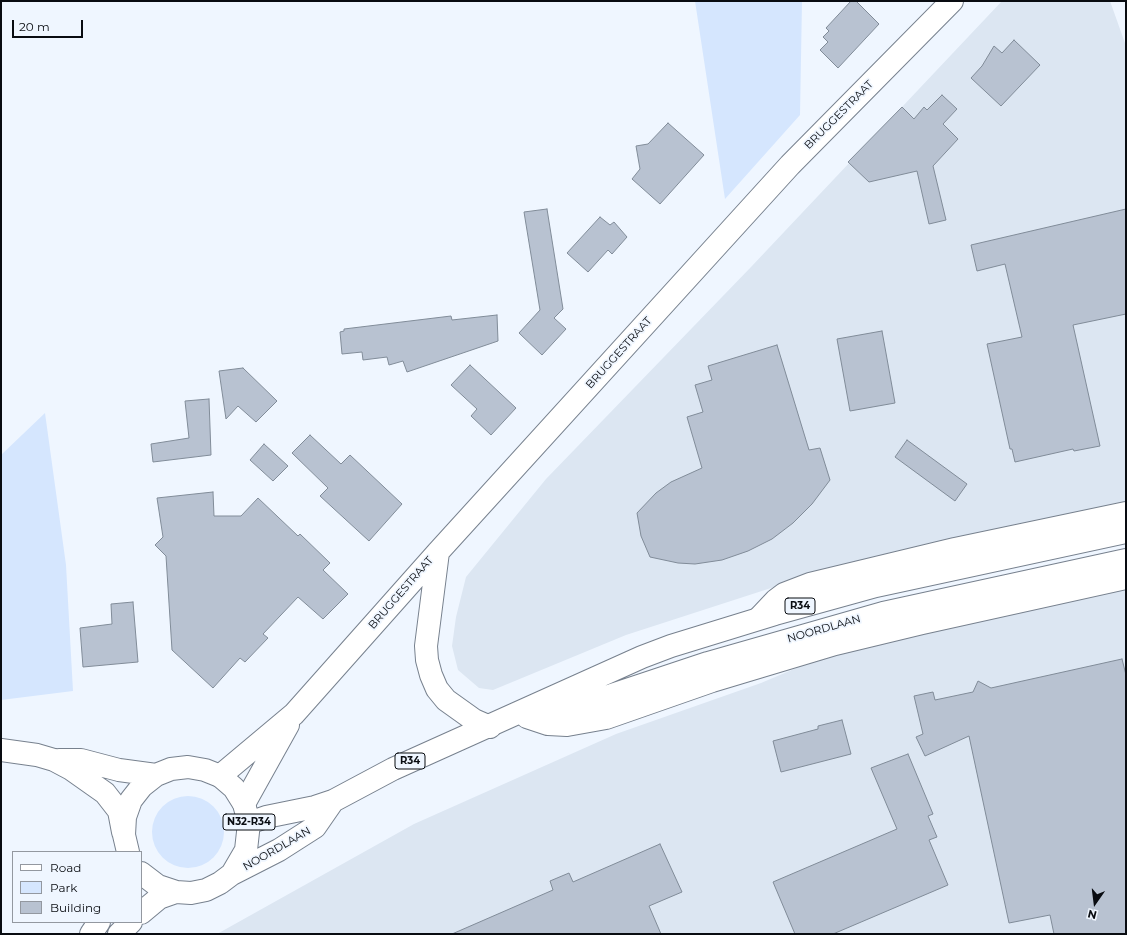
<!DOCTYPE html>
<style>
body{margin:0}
#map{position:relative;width:1127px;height:935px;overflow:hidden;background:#eff6ff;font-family:Montserrat,sans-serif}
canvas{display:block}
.frame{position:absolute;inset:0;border:2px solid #090c11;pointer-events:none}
.legend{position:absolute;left:12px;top:851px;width:130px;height:72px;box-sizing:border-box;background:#eff6ff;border:1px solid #9398a0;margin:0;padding:5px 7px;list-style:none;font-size:12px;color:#090c11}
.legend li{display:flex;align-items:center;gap:8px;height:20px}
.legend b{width:20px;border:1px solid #9398a0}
.north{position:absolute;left:1075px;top:883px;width:40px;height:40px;-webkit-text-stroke:3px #eff6ff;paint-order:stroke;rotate:194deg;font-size:11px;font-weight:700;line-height:16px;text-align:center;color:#090c11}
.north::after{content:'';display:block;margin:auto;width:14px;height:18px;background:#090c11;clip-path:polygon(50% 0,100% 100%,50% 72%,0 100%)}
.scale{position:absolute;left:12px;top:20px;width:71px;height:18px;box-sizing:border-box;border:2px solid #090c11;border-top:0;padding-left:5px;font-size:12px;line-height:14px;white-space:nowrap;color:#090c11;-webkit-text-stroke:3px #eff6ff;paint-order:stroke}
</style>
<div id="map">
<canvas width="1127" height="935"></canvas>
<div class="frame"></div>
<ul class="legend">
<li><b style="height:5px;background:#fff"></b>Road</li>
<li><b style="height:11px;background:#d5e6fe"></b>Park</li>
<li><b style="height:11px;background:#b8c2d1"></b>Building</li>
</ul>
<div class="north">N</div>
<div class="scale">20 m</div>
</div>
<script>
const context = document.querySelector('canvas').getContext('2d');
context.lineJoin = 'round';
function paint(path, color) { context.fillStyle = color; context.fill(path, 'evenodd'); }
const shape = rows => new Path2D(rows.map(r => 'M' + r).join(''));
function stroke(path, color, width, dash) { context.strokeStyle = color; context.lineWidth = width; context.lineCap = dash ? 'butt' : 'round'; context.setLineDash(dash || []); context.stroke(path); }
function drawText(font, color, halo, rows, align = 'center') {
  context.font = font + ' Montserrat,sans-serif'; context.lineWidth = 3.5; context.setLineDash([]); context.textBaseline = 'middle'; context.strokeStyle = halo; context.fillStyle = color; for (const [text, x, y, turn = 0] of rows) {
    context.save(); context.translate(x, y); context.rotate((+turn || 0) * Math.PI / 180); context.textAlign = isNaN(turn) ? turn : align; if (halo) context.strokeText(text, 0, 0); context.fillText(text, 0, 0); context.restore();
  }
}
paint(shape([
 [1002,1,1110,1,1126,46,1126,506,805,577,626,635,493,690,479,688,458,670,452,646,456,617,466,577,546,479,751,267],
 [1126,588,1126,934,217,934,414,824,616,734,761,683,813,661,941,627]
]), '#dce6f2');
paint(shape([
 [695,1,802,1,800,115,725,199],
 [45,413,66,565,73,691,1,700,1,455],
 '152 832a36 36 0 1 1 72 0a36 36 0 1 1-72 0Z'
]), '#d5e6fe');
const building = shape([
 [851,1,856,1,879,24,838,68,820,50,828,42,823,37,829,31,826,28,851,1],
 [1014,40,1040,65,1001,106,971,78,982,66,994,46,1002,53,1014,40],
 [942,95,957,109,943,124,958,139,933,166,946,220,929,224,917,171,869,182,848,162,902,107,914,119,924,107,927,110,942,95],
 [668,123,704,155,660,204,632,179,640,169,636,146,648,144,668,123],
 [547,209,563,309,554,318,566,329,542,355,519,333,540,310,524,212,547,209],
 [1126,209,1126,314,1073,325,1100,446,1074,451,1073,449,1015,462,1012,449,1010,449,987,344,1022,337,1005,264,977,271,971,245,1126,209],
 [600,217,610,225,614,222,627,237,612,254,608,250,588,272,567,253,600,217],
 [497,315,498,341,407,372,403,361,389,365,387,357,363,360,362,352,342,354,340,332,344,331,344,329,451,316,452,320,497,315],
 [882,331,895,403,850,411,837,339,882,331],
 [777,345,809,450,820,448,830,480,812,504,793,523,772,539,748,551,722,560,695,564,678,563,650,557,641,536,637,513,656,493,671,482,702,468,687,417,703,412,695,385,712,380,708,366,777,345],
 [470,365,516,408,491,435,471,416,477,409,451,385,470,365],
 [243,368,277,401,256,422,238,406,226,419,219,371,243,368],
 [209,399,211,455,153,462,151,444,189,438,185,401,209,399],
 [310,435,341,464,350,455,402,504,369,541,320,496,328,488,292,453,310,435],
 [907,440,967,484,955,501,895,457,907,440],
 [264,444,288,466,273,481,250,460,264,444],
 [213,492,214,516,241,516,258,498,298,536,300,534,330,563,323,570,348,594,323,619,298,597,263,634,268,638,245,662,240,658,213,688,172,650,166,556,155,545,163,537,157,498,213,492],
 [133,602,138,662,83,667,80,628,112,624,111,604,133,602],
 [1122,659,1126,675,1126,934,1054,934,1050,915,1009,923,969,736,925,756,916,737,923,734,914,696,933,692,935,700,973,692,978,681,991,688,1122,659],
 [842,720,851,754,781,772,773,741,818,729,818,726,842,720],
 [908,754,933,814,928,816,937,837,929,840,948,885,833,934,795,934,773,882,897,829,871,768,908,754],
 [660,844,682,892,649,906,661,934,452,934,553,890,550,881,569,873,573,882,660,844]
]);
paint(building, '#b8c2d1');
stroke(building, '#818c99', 1);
const minor = shape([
 [438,552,426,646,427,660,431,675,437,689,446,700,474,720,490,727],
 [759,618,776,600,784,594,810,584,955,549,1126,513],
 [527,717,548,724,567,725,606,718,712,681,835,644,922,623,1126,578],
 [220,776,294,714,438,552,790,165,952,1],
 [244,804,288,725]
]);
const major = shape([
 [545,713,612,695,708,663,883,613,1126,560],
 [1,750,37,755,54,760,71,769,105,793,119,811,123,832],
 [59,760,81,760,119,770,156,775],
 [249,823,266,817,315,807,333,801,393,769,642,657,671,646,775,614,876,586,1126,532],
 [128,852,124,835,125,817,131,800,142,786,156,775,171,769,188,767,205,770,220,776,234,788,244,804,249,823,246,850,232,874,220,883,206,890,191,893,176,892,158,886,141,873],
 [232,874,279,850,315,827,333,801],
 [141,913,159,898,176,892],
 [91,934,99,922],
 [119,934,131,922]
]);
stroke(minor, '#77818e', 24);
stroke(major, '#77818e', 24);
stroke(minor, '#fff', 22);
stroke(major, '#fff', 22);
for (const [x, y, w] of [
 [800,606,30],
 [410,761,30],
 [249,822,52]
]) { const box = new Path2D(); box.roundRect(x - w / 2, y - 8, w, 16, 3); context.fillStyle = '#eff6ff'; context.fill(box); stroke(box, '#090c11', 1); }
drawText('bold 10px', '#090c11', null, [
 ["R34",800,606],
 ["R34",410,761],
 ["N32-R34",249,822]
]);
drawText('11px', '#090c11', '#eff6ff', [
 ["BRUGGESTRAAT",839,115,-45],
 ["BRUGGESTRAAT",619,353,-48],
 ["BRUGGESTRAAT",401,593,-49],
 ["NOORDLAAN",824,629,-16],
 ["NOORDLAAN",277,849,-30]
]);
</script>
